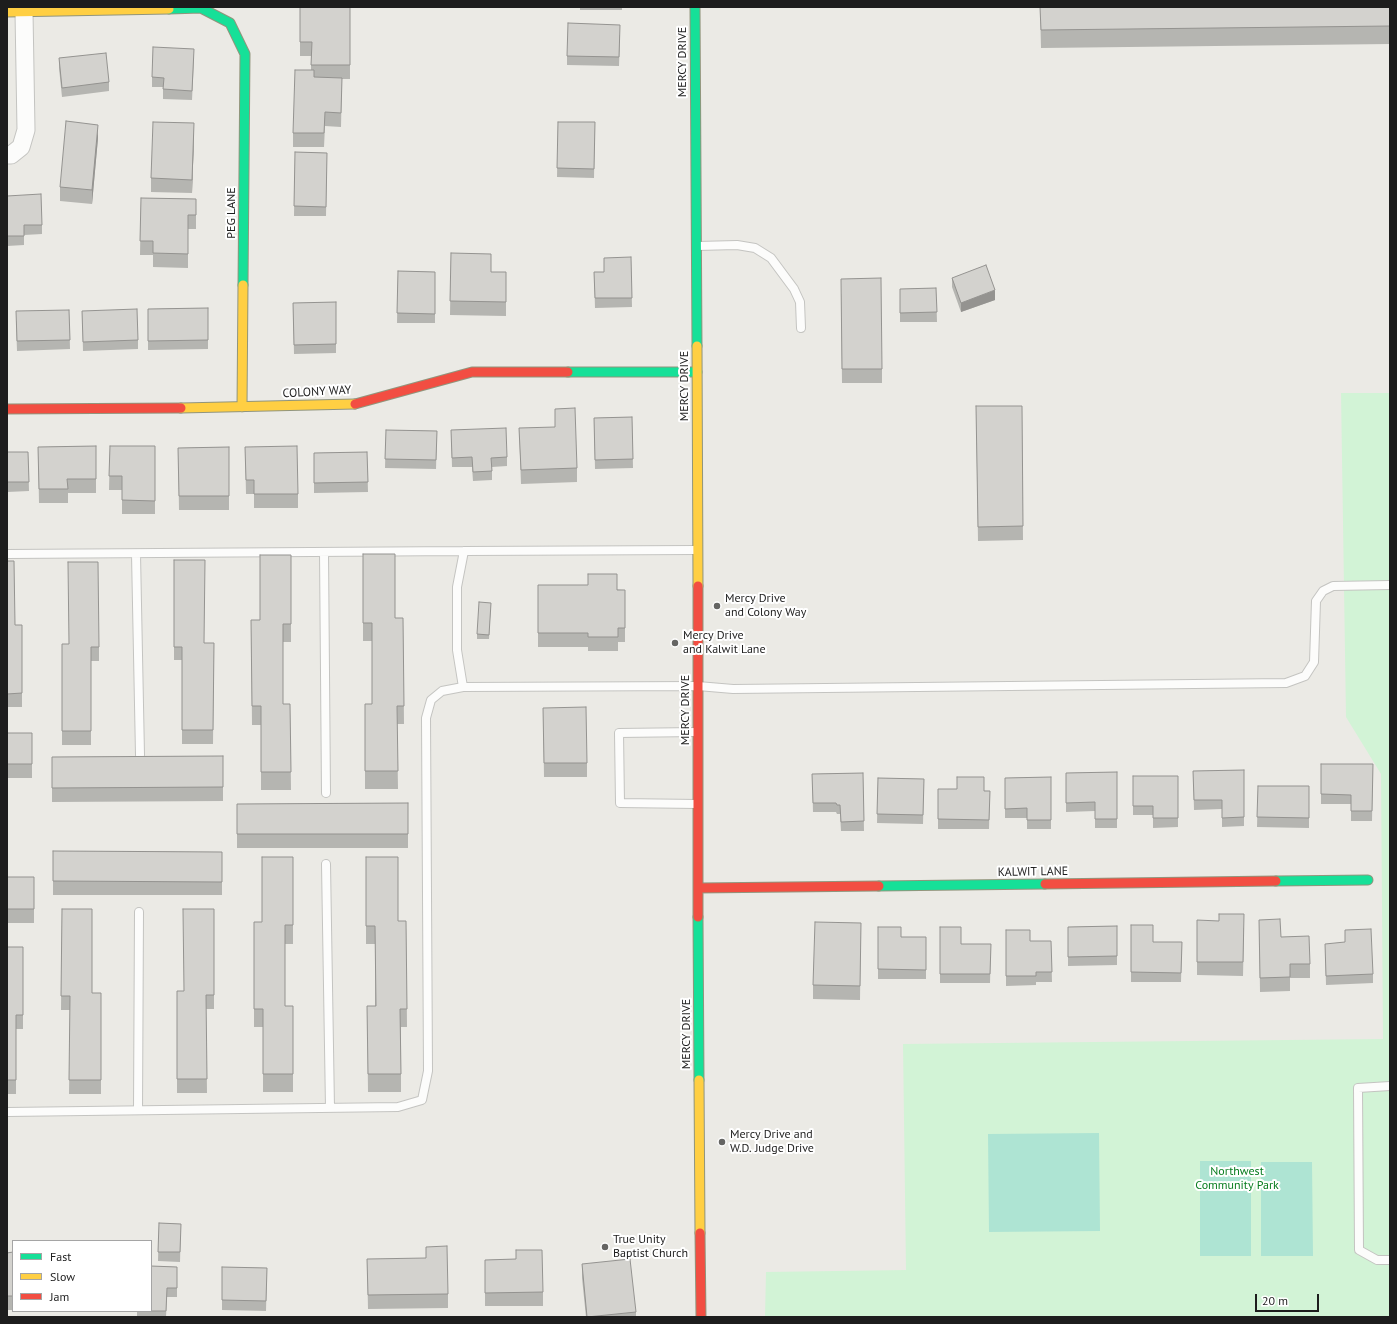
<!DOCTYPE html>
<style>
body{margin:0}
#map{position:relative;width:1397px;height:1324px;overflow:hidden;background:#ebeae5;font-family:"PT Sans",sans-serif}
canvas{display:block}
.frame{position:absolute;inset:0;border:8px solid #1d1d1d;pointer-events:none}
.legend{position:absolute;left:12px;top:1240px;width:140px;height:72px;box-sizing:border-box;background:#fff;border:1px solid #a5a5a5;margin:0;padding:5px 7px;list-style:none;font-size:12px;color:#1d1d1d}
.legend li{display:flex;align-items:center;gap:8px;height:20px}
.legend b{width:20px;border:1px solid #a5a5a5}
.scale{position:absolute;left:1255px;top:1294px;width:64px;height:18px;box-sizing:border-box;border:2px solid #1d1d1d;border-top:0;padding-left:5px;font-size:12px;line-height:14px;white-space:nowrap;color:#1d1d1d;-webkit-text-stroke:3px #fff;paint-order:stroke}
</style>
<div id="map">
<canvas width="1397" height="1324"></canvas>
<div class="frame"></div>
<ul class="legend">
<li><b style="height:5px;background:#16e098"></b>Fast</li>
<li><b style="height:5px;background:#ffcf43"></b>Slow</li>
<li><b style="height:5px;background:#f24e42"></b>Jam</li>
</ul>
<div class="scale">20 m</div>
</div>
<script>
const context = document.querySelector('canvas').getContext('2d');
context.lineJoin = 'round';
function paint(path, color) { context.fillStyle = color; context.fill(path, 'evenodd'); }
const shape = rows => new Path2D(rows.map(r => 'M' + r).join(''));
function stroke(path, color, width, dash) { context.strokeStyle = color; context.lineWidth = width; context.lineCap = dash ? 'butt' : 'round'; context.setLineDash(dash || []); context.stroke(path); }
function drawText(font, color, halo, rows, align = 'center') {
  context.font = font + ' "PT Sans",sans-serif'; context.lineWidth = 4; context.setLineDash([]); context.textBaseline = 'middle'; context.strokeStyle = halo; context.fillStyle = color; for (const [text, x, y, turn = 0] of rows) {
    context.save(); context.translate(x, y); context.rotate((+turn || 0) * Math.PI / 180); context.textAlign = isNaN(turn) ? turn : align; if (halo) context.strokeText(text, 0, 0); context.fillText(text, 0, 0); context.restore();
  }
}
paint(shape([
 [1341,393,1390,393,1390,1317,765,1317,766,1272,906,1270,903,1044,1383,1039,1381,774,1346,717]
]), '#d2f3d6');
paint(shape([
 [1099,1133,1100,1231,989,1232,988,1134],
 [1200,1161,1251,1161,1251,1256,1200,1256],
 [1261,1162,1312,1162,1313,1256,1261,1256]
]), '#aee4d3');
const lane = shape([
 [697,246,737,245,755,248,771,258,794,289,800,302,801,328],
 [324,552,326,793],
 [7,554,464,551,697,550],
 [136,554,140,755],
 [463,687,457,650,457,587,464,551],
 [697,804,620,803,619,733,697,732],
 [326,864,330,1108],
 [1390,1086,1358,1088,1359,1250,1377,1260,1390,1260],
 [138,1110,139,912],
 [7,1112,398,1107,422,1100,428,1071,426,718,431,700,442,691,463,687,698,686,733,689,1286,683,1305,676,1314,662,1316,601,1323,591,1333,586,1390,585]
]);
const street = shape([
 [7,155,11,155,21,147,26,130,24,12]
]);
const fast = shape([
 [695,7,697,346],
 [169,9,201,8,230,23,245,54,243,285],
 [568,372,697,372],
 [1276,881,1368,880],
 [879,886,1045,884],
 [698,917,699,1080]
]);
const slow = shape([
 [7,12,169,9],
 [697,346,698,586],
 [242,407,243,285],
 [181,408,355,404],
 [699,1080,700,1233]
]);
const jam = shape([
 [355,404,472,372,568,372],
 [7,409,181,408],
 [698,586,698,917],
 [1045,884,1276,881],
 [698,888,879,886],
 [700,1233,701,1317]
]);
stroke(lane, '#c4c4c1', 10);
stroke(street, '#c4c4c1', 19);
stroke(fast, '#91957c', 11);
stroke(slow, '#91957c', 11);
stroke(jam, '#91957c', 11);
stroke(lane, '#fcfcfb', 8);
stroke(street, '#fcfcfb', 17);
stroke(fast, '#16e098', 9);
stroke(slow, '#ffcf43', 9);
stroke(jam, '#f24e42', 9);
paint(shape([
 [300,7,350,7,350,79,342,79,341,127,325,126,324,147,293,147,293,133,311,70,311,56,300,56],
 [580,7,622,7,622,10,580,10],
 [1040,7,1390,7,1390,44,1041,48],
 [620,35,619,66,567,65,567,56],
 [59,58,109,82,109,91,62,97,59,68],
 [194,58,192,100,163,99,163,87,152,87,152,77],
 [558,122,595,122,594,178,557,177],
 [194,137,192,193,151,192,151,178],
 [98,138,92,204,60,201,60,187],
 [295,152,327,153,326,216,294,216],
 [7,196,42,225,42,234,24,235,24,245,7,246],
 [141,198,196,199,196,229,188,229,188,268,153,267,153,255,140,255],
 [451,253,491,272,506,286,506,316,450,315],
 [631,257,632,307,595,308,594,272,604,272],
 [398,271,435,272,435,323,397,323],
 [952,278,995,300,961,312,952,287],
 [936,288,937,322,900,322,900,289],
 [841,293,882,369,882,383,842,383],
 [336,302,336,353,294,354,293,303],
 [208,308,208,349,148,350,148,309],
 [69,310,70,349,17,351,16,321],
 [82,311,138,340,138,349,83,351],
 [976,406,1022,406,1023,540,978,541],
 [632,417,633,468,595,469,594,418],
 [519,428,577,468,577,482,521,484],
 [386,430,437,431,436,469,385,468],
 [451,430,507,457,507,466,492,467,492,480,473,481,472,467,452,467],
 [96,446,96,493,68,493,68,503,39,503,38,447],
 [110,446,155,446,155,514,122,514,122,490,109,490],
 [229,447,229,510,179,510,178,448],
 [245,447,298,494,298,508,254,508,254,494,246,494],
 [7,452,28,452,29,491,7,492],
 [367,452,368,492,314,493,314,453],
 [363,554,395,618,403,618,404,724,397,724,398,789,365,789,365,704,372,704,372,641,363,641],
 [291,555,291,642,283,642,283,704,290,704,291,790,261,790,261,725,252,725,251,620,260,620],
 [174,560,204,643,214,643,213,744,182,744,182,660,174,660],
 [7,561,15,625,22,625,22,707,7,707],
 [538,585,625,590,625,642,618,642,618,651,588,651,588,647,538,647],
 [491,603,489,639,477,639,477,634],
 [62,644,99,647,99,661,91,661,91,745,62,745],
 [543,708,587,763,587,777,544,777],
 [7,733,32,733,32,778,7,778],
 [223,756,223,801,52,802,52,757],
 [1321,764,1373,764,1372,821,1351,821,1351,804,1321,804],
 [1244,770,1244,826,1222,827,1222,809,1194,810,1193,771],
 [1117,772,1117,828,1095,828,1095,811,1066,812,1066,773],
 [863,773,864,831,841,831,840,814,837,814,836,812,813,812,812,774],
 [1133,776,1178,776,1178,827,1153,828,1153,815,1133,815],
 [1051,777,1051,829,1027,829,1027,818,1005,818,1005,778],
 [878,778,924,779,923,824,877,823],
 [1258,786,1309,786,1309,828,1257,827],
 [938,789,990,791,989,829,938,829],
 [408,803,408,848,237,848,237,804],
 [53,851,222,852,222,895,53,895],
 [293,857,293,944,285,944,285,1006,293,1006,293,1092,263,1092,263,1027,254,1027,254,922,262,922],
 [366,857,398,921,406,921,407,1027,401,1027,401,1092,368,1092,367,1006,375,1006,375,944,366,944],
 [7,877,34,877,34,923,7,923],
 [62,909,92,993,101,993,101,1094,69,1094,70,1010,61,1010],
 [214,909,214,1009,206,1009,207,1093,177,1093,177,991,184,991],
 [1197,920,1244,928,1243,976,1197,975],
 [1259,920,1281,937,1310,964,1310,978,1290,978,1290,991,1260,992],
 [861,923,860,1000,813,999,813,985],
 [1131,925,1153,942,1182,942,1181,982,1131,982],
 [1117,926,1117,965,1068,966,1068,927],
 [878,927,901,937,926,937,926,979,878,979],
 [940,927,961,944,991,944,990,983,940,983],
 [1006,930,1030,941,1051,941,1052,982,1036,982,1036,985,1006,986],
 [1325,944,1373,974,1373,983,1326,985],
 [7,947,23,947,23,1029,16,1029,16,1094,7,1094],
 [159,1223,181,1224,180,1262,158,1261],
 [516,1250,543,1292,543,1306,485,1306,485,1260,516,1259],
 [13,1252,13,1310,7,1310,7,1253],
 [367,1259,448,1294,448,1308,368,1309],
 [582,1264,636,1312,636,1317,586,1317,582,1278],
 [151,1266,177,1267,177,1297,167,1297,166,1317,137,1317,137,1311,151,1311],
 [222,1267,267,1268,266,1311,222,1310]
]), '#b5b5b1');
paint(shape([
 [194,123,194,137,192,193,192,180],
 [98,125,98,138,92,204,92,190],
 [995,290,995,300,961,312,961,303]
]), '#949390');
const building = shape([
 [300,7,350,7,350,65,311,65,312,42,300,42,300,7],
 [1040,7,1390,7,1390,26,1041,30,1040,7],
 [568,23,620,25,619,57,567,56,568,23],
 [153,47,194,49,192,91,163,89,164,78,152,77,153,47],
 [106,53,109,82,62,88,59,58,106,53],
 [295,70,314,70,314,77,342,78,341,113,325,112,324,133,293,133,295,70],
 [66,121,98,125,92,190,60,187,66,121],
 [153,122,194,123,192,180,151,178,153,122],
 [558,122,595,122,594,169,557,168,558,122],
 [295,152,327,153,326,207,294,206,295,152],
 [41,194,42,225,24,225,24,236,7,236,7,196,41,194],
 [141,198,196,199,196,215,188,215,188,254,153,253,153,241,140,241,141,198],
 [451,253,491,254,491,272,506,272,506,302,450,301,451,253],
 [631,257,632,298,595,298,594,272,604,272,604,258,631,257],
 [986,265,995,290,961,303,952,278,986,265],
 [398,271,435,272,435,314,397,313,398,271],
 [881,278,882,369,842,369,841,279,881,278],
 [936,288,937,312,900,313,900,289,936,288],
 [336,302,336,344,294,345,293,303,336,302],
 [208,308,208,340,148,341,148,309,208,308],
 [137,309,138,340,83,342,82,311,137,309],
 [69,310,70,340,17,341,16,311,69,310],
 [976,406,1022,406,1023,526,978,527,976,406],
 [575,408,577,468,521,470,519,428,555,427,555,409,575,408],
 [632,417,633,459,595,460,594,418,632,417],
 [506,428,507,457,491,458,492,471,473,472,472,457,452,458,451,430,506,428],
 [386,430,437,431,436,460,385,459,386,430],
 [96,446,96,479,67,479,68,489,39,489,38,447,96,446],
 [110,446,155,446,155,501,122,500,122,476,109,476,110,446],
 [297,446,298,494,254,494,254,480,246,480,245,447,297,446],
 [229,447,229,496,179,496,178,448,229,447],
 [7,452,28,452,29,482,7,482,7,452],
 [367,452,368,482,314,483,314,453,367,452],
 [363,554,395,554,395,618,403,618,404,706,397,706,398,771,365,771,365,704,372,704,372,623,363,623,363,554],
 [260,555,291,555,291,624,283,624,283,704,290,704,291,772,261,772,261,706,252,706,251,620,260,620,260,555],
 [174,560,205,560,204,643,214,643,213,730,182,730,182,647,174,647,174,560],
 [7,561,14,561,15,625,22,625,22,693,7,694,7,561],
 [68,562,98,562,99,647,91,647,91,731,62,731,62,644,69,644,68,562],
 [588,574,617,574,617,590,625,590,625,628,618,628,618,637,588,637,588,633,538,633,538,585,588,585,588,574],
 [479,602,491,603,489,635,477,634,479,602],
 [586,707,587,763,544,763,543,708,586,707],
 [7,733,32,733,32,764,7,764,7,733],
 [223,756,223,787,52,788,52,757,223,756],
 [1321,764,1373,764,1372,811,1351,811,1351,795,1321,794,1321,764],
 [1244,770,1244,817,1222,818,1222,800,1194,800,1193,771,1244,770],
 [1117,772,1117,819,1095,819,1095,802,1066,803,1066,773,1117,772],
 [863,773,864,821,841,822,840,805,837,805,836,803,813,803,812,774,863,773],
 [1133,776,1178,776,1178,818,1153,818,1153,806,1133,806,1133,776],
 [957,777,984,777,984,791,990,791,989,820,938,819,938,789,957,789,957,777],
 [1051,777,1051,820,1027,820,1027,808,1005,809,1005,778,1051,777],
 [878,778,924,779,923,815,877,814,878,778],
 [1258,786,1309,786,1309,818,1257,817,1258,786],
 [408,803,408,834,237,834,237,804,408,803],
 [53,851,222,852,222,882,53,881,53,851],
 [262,857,293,857,293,925,285,925,285,1006,293,1006,293,1074,263,1074,263,1009,254,1009,254,922,262,922,262,857],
 [366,857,398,857,398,921,406,921,407,1009,400,1009,401,1074,368,1074,367,1006,376,1006,375,926,366,926,366,857],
 [7,877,34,877,34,909,7,909,7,877],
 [62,909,92,909,92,993,101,993,101,1080,69,1080,70,996,61,996,62,909],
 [183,909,214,909,214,995,206,995,207,1079,177,1079,177,991,184,991,183,909],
 [1219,914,1244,914,1243,962,1197,962,1197,920,1219,921,1219,914],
 [1280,919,1281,937,1309,936,1310,964,1290,964,1290,977,1260,978,1259,920,1280,919],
 [815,922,861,923,860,986,813,985,815,922],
 [1131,925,1153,925,1153,942,1182,942,1181,973,1131,972,1131,925],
 [1117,926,1117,956,1068,957,1068,927,1117,926],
 [878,927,901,927,901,937,926,937,926,970,878,969,878,927],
 [940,927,961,927,961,944,991,944,990,974,940,974,940,927],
 [1371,929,1373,974,1326,976,1325,944,1345,942,1345,930,1371,929],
 [1006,930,1030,930,1030,941,1051,941,1052,972,1036,972,1036,976,1006,976,1006,930],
 [7,947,23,947,23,1015,16,1015,16,1080,7,1080,7,947],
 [159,1223,181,1224,180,1252,158,1252,159,1223],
 [447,1246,448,1294,368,1295,367,1259,426,1258,426,1247,447,1246],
 [516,1250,542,1250,543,1292,485,1293,485,1260,516,1259,516,1250],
 [13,1252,13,1296,7,1296,7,1253,13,1252],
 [630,1259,636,1312,587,1317,582,1264,630,1259],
 [151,1266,177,1267,177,1288,167,1288,166,1311,151,1311,151,1266],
 [222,1267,267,1268,266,1301,222,1300,222,1267]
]);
paint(building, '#d3d2ce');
stroke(building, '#949390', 1);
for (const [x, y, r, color] of [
 [717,606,4,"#656563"],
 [675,643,4,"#656563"],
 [722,1142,4,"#656563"],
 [605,1247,4,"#656563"]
]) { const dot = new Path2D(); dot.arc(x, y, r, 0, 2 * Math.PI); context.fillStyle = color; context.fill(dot); stroke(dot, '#fff', 1.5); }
drawText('12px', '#1d1d1d', '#fff', [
 ["MERCY DRIVE",683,62,-90],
 ["PEG LANE",232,213,-90],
 ["MERCY DRIVE",685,386,-90],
 ["COLONY WAY",317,392,-3],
 ["MERCY DRIVE",686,710,-90],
 ["KALWIT LANE",1033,872,-1],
 ["MERCY DRIVE",687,1034,-90]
]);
drawText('12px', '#1d1d1d', '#fff', [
 ["Mercy Drive",725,599],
 ["and Colony Way",725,613],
 ["Mercy Drive",683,636],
 ["and Kalwit Lane",683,650],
 ["Mercy Drive and",730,1135],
 ["W.D. Judge Drive",730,1149],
 ["True Unity",613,1240],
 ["Baptist Church",613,1254]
], 'left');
drawText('12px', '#087d1f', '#fff', [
 ["Northwest",1237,1172],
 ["Community Park",1237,1186]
]);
</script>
